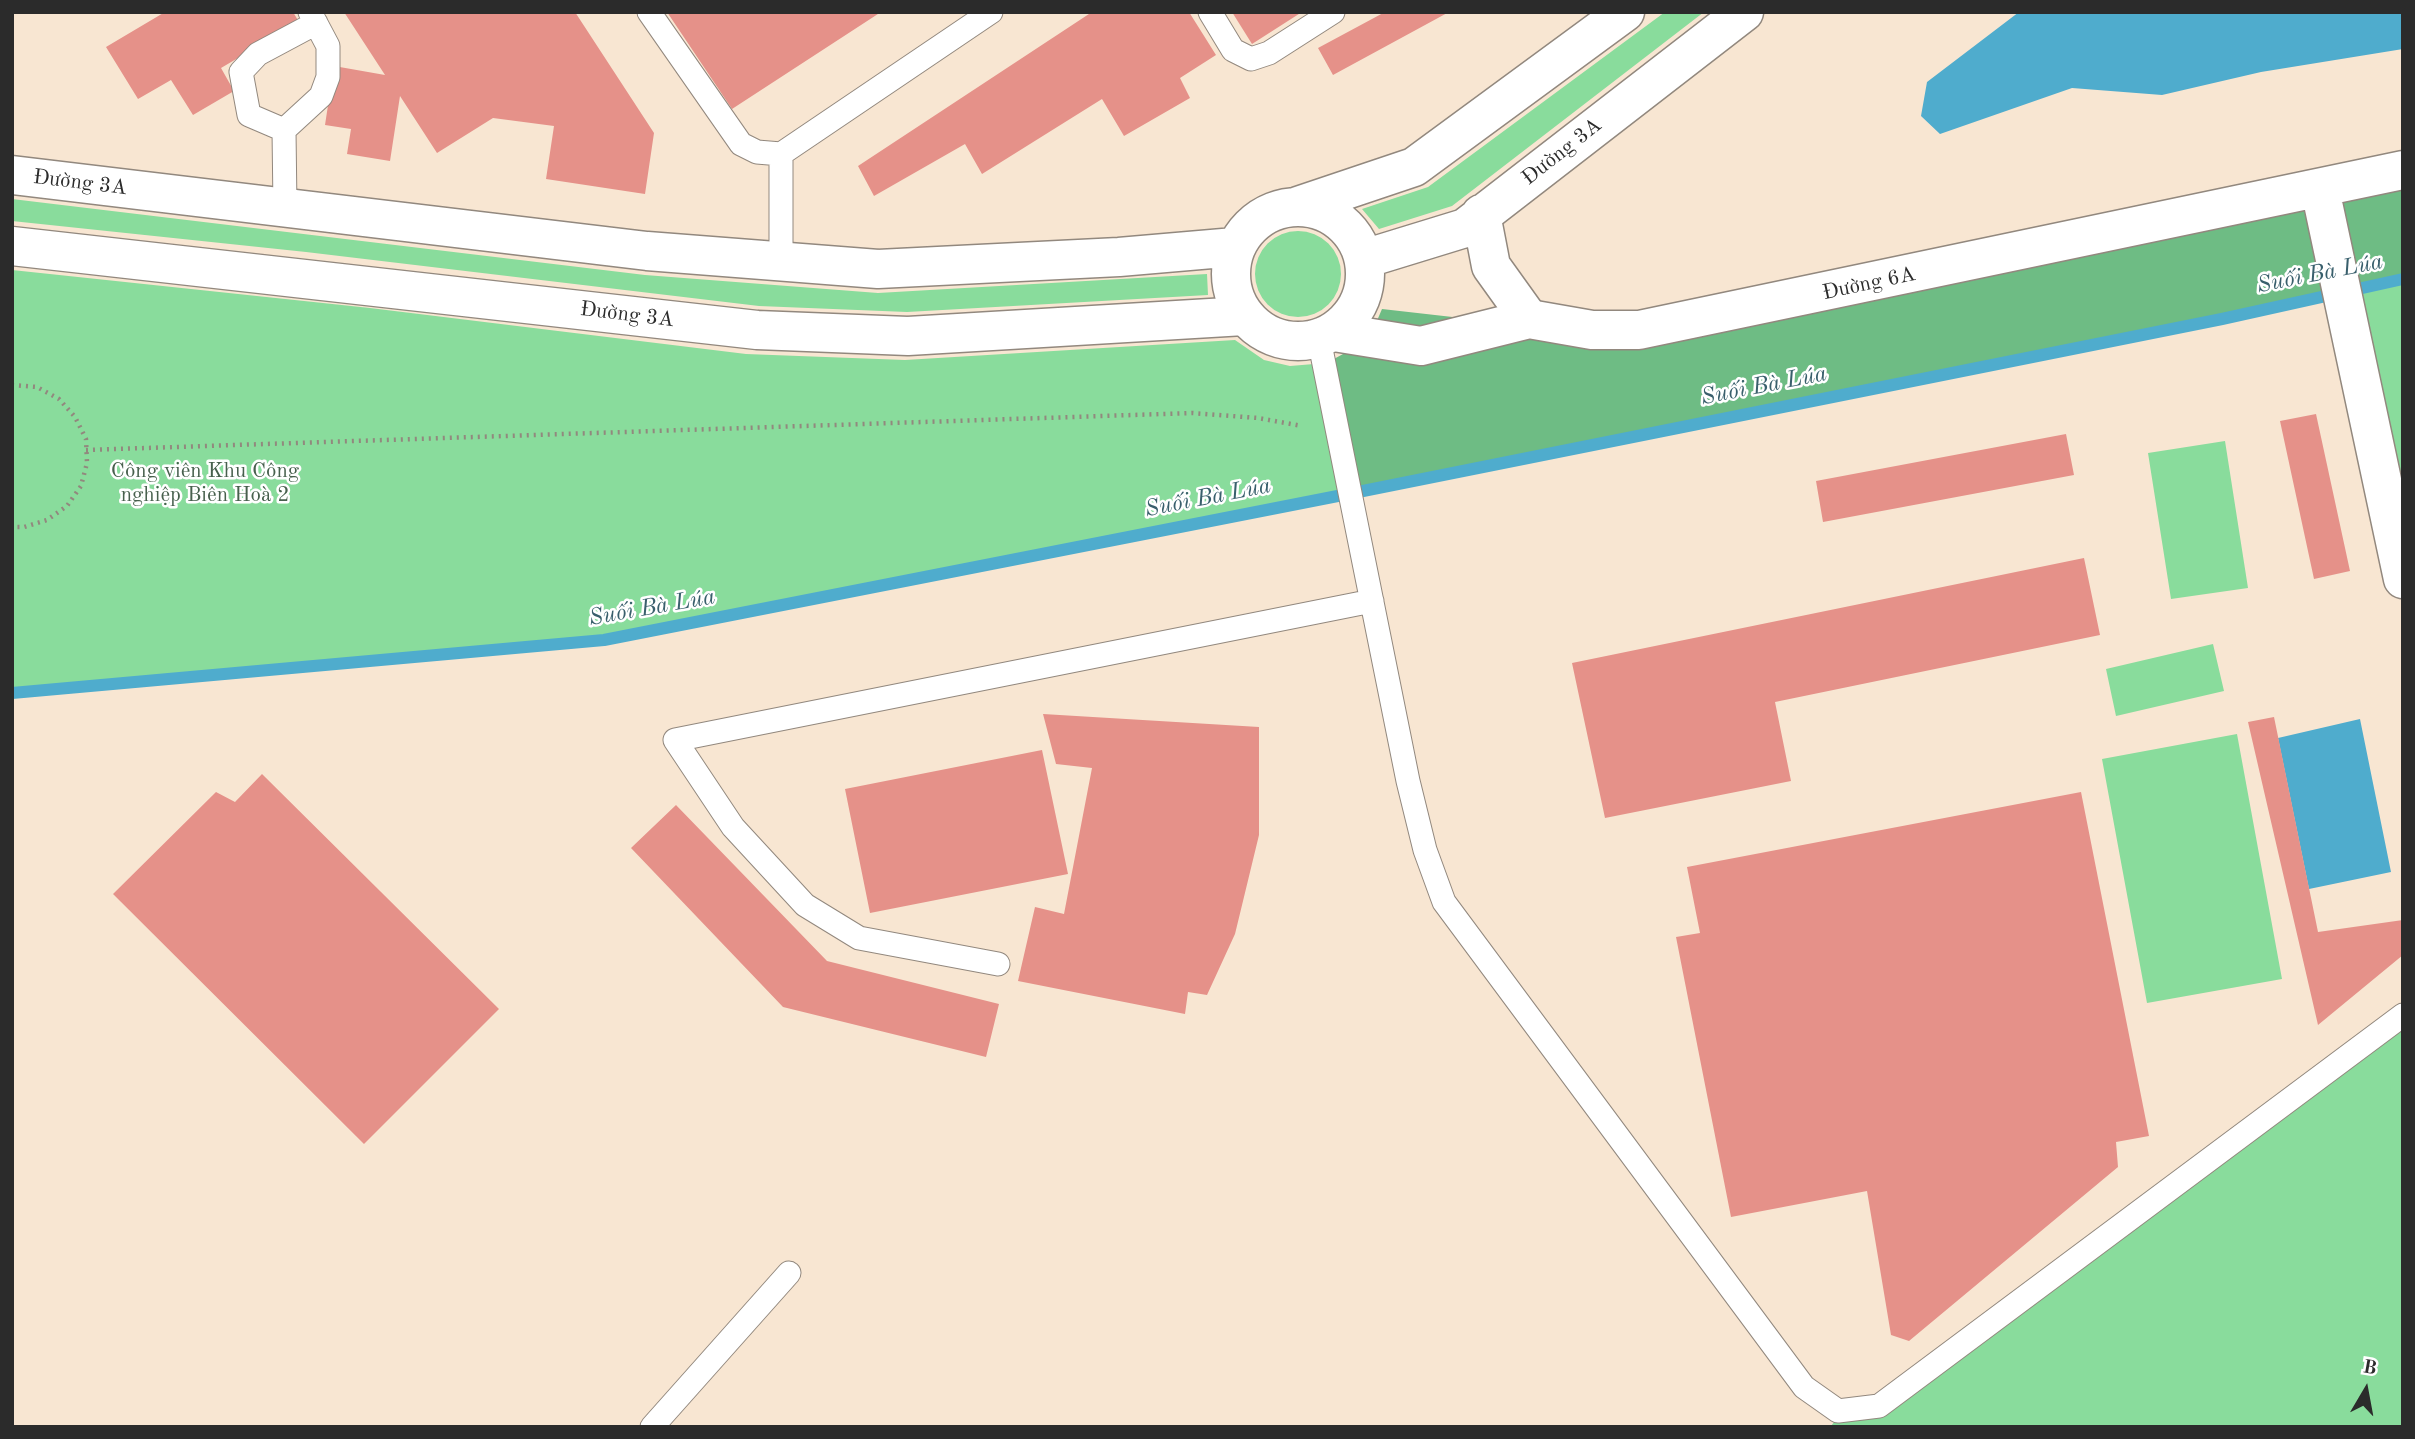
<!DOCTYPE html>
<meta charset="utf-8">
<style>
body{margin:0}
#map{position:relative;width:2415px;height:1439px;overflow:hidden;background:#f8e6d2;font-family:"Old Standard TT",serif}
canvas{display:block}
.frame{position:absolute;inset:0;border:14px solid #2b2b2b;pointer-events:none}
.north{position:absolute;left:2331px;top:1355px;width:70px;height:70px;-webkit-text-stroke:5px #fff;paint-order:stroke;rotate:10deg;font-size:19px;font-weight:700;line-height:28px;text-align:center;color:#2b2b2b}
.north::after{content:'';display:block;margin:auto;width:24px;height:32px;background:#2b2b2b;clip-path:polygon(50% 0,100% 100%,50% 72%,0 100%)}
</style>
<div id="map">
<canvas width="2415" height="1439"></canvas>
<div class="frame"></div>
<div class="north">B</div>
</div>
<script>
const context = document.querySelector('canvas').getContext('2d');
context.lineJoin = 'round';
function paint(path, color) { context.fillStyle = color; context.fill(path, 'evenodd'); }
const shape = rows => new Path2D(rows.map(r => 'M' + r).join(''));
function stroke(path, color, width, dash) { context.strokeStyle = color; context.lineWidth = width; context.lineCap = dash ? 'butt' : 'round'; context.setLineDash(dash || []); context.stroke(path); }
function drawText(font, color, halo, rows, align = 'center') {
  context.font = font + ' "Old Standard TT",serif'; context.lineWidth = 5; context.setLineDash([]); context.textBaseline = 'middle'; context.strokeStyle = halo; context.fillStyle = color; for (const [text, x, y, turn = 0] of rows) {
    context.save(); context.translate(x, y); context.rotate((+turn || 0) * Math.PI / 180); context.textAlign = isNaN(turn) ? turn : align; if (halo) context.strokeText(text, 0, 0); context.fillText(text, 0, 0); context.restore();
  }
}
paint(shape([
 [1665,12,1704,12,1452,206,1379,229,1362,209,1428,187],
 [12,199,645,275,878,293,1207,274,1208,295,907,312,759,306,306,252,12,221],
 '1255 274a43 43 0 1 1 86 0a43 43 0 1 1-86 0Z',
 [12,270,370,308,746,354,905,360,1235,340,1264,360,1290,366,1314,364,1340,496,604,640,12,693],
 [2403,279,2403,505,2355,290],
 [2225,441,2248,588,2171,599,2148,453],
 [2213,644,2224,691,2116,716,2106,669],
 [2237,734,2282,979,2147,1003,2102,759],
 [2403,1026,2403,1427,1830,1427,1836,1420,1883,1416]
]), '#89dc9c');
paint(shape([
 [2403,186,2403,279,2222,319,1358,492,1332,360,1356,347,1376,323,1382,309,1479,320,1526,334]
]), '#6ebc84');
paint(shape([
 [2019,12,2403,12,2403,49,2261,72,2162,95,2072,88,1940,134,1921,116,1927,82],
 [2360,719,2391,872,2309,889,2278,738]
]), '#4faccd');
stroke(shape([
 [12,693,604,640,1358,492,2222,319,2403,279]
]), '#4faccd', 12);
paint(shape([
 [165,12,293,12,299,22,221,68,234,91,193,115,171,80,138,99,106,47],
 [344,12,575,12,654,133,645,194,546,179,554,126,493,118,437,153,400,96,390,161,347,154,351,129,325,125,334,66,385,75],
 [667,12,881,12,732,109],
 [1092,12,1189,12,1216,55,1180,78,1190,98,1124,136,1102,99,982,174,965,144,874,196,858,166],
 [1232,12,1302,12,1252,44],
 [1385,12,1449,12,1333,75,1318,48],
 [2316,414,2350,571,2314,579,2280,421],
 [2066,434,2074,475,1823,522,1816,481],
 [2084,558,2100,635,1775,702,1791,781,1605,818,1572,663],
 [1043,714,1259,727,1259,835,1235,934,1207,995,1188,992,1185,1014,1018,981,1035,907,1064,914,1092,768,1056,764],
 [2274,717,2318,932,2403,920,2403,955,2318,1025,2248,722],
 [1042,750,1068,874,870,913,845,789],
 [262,774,499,1009,364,1144,113,894,216,792,235,802],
 [2081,792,2149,1136,2116,1142,2118,1167,1909,1341,1891,1335,1867,1191,1731,1217,1676,937,1700,933,1687,867],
 [676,805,827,961,999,1004,986,1057,783,1007,631,848]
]), '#e59189');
const lane = shape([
 [649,12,741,144,757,152,781,154,991,12],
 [1210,12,1233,50,1251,59,1269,53,1333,12],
 [284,130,249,115,241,72,258,54,316,23],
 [284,130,321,96,328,77,328,46,310,12],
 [284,130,285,208],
 [781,154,781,261],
 [1319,339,1408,781,1425,850,1444,902,1804,1387,1838,1411,1879,1406,2403,1015],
 [998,964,859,938,805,905,733,827,675,740,1372,601],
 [652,1427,789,1273]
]);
const street = shape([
 [2320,189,2403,579],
 [1334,332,1421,346,1529,319,1592,330,1639,330,2403,170]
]);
const secondary = shape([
 [12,175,647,251,878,269,1119,257,1235,247],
 [1298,206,1414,167,1625,12],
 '1231 274a67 67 0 1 1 134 0a67 67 0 1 1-134 0Z',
 [1481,214,1491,266,1529,319],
 [12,246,757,330,908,336,1244,316],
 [1364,259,1465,228,1744,12]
]);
stroke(lane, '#92887e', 25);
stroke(street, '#92887e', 41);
stroke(secondary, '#92887e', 41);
stroke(shape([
 [12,385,37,387,59,399,75,417,86,439,87,463,81,486,67,506,47,520,24,527,12,527],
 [86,450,1192,413,1258,418,1302,426]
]), '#92887e', 4.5, [2, 5]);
stroke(lane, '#fff', 23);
stroke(street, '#fff', 38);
stroke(secondary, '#fff', 38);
drawText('21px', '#2b2b2b', '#fff', [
 ["Đường 3A",1562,152,-38],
 ["Đường 3A",80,183,7],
 ["Đường 6A",1869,284,-12],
 ["Đường 3A",627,315,7]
]);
drawText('21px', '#47604d', '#fff', [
 ["Công viên Khu Công",205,471],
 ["nghiệp Biên Hoà 2",205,495]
]);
drawText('italic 23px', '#395f6c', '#fff', [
 ["Suối Bà Lúa",2320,274,-11],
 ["Suối Bà Lúa",1764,386,-11],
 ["Suối Bà Lúa",1208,498,-11],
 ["Suối Bà Lúa",652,608,-10]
]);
</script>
